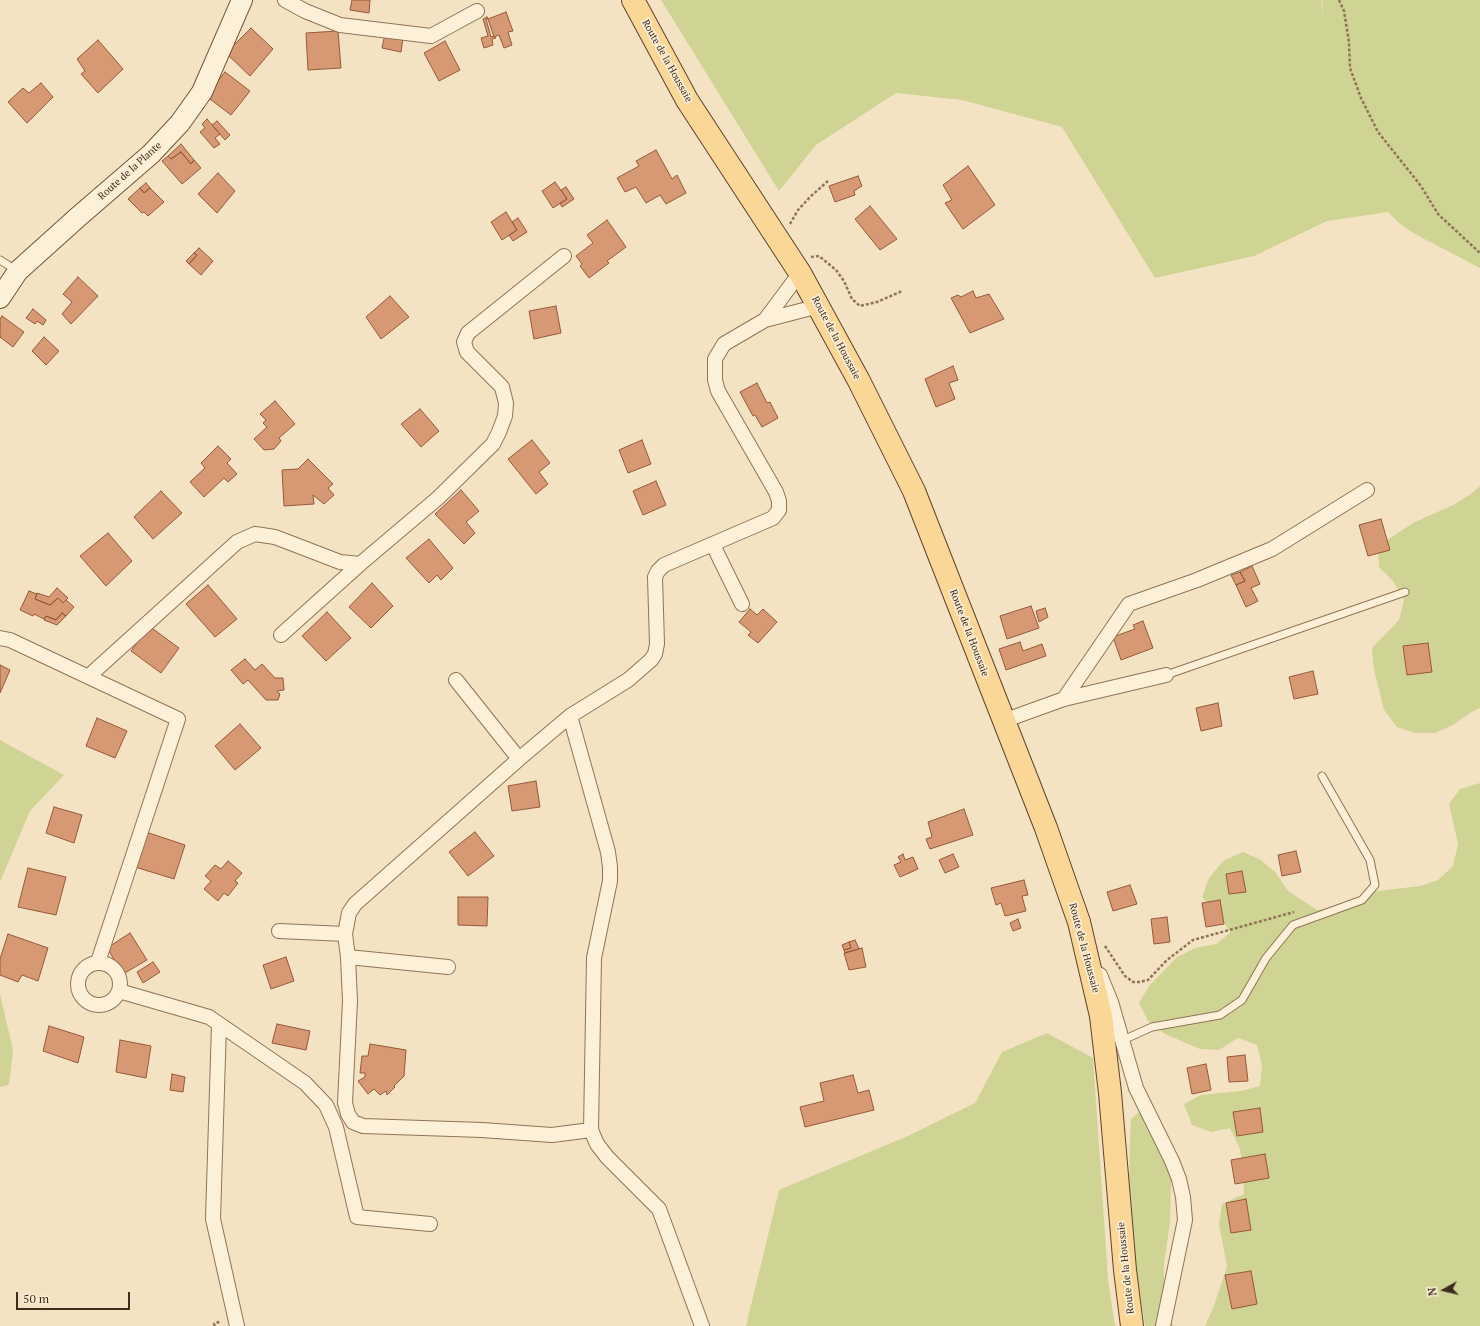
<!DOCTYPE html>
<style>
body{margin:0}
#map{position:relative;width:1480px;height:1326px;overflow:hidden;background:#f4e3c3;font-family:"PT Serif",serif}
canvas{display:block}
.north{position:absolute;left:1424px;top:1270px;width:40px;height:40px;-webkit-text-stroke:3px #faedd4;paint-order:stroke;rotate:262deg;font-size:11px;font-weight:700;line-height:16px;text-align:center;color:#3f2c1d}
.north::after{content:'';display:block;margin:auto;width:14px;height:18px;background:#3f2c1d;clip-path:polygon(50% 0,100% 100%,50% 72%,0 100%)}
.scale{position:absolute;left:16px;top:1292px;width:114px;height:18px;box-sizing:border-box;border:2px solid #3f2c1d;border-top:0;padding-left:5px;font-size:12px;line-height:14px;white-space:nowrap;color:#3f2c1d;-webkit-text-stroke:3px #faedd4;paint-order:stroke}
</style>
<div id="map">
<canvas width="1480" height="1326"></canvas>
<div class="north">N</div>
<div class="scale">50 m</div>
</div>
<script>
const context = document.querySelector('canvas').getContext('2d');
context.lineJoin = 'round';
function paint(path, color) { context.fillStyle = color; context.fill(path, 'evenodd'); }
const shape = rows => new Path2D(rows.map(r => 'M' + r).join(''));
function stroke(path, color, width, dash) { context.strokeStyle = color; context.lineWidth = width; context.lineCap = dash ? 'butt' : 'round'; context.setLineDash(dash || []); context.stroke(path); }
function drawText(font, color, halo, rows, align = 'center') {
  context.font = font + ' "PT Serif",serif'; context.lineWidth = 3.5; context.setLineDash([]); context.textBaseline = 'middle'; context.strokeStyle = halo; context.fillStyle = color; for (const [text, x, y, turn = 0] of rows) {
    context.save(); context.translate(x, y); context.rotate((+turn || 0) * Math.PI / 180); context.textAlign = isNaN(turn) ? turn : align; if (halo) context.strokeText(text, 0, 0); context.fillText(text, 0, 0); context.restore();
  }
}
paint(shape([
 [661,0,1321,0,1323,16,1322,0,1480,0,1480,268,1413,233,1398,222,1388,212,1327,221,1254,256,1155,278,1062,127,962,100,896,93,816,145,779,191],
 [1480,486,1480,708,1470,713,1453,725,1435,733,1415,733,1397,727,1384,710,1374,670,1372,648,1399,620,1404,600,1393,581,1379,567,1378,546,1413,523,1453,505,1471,494],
 [0,740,64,775,30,811,0,882],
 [1480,783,1480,1326,1205,1326,1213,1308,1227,1267,1219,1224,1222,1204,1244,1194,1243,1169,1240,1149,1230,1128,1211,1132,1192,1125,1184,1104,1201,1095,1241,1091,1260,1086,1262,1066,1257,1045,1238,1038,1219,1050,1200,1049,1165,1034,1148,1021,1139,1003,1149,986,1177,957,1195,948,1216,944,1231,932,1202,897,1209,878,1223,861,1243,852,1261,860,1276,873,1288,891,1317,910,1338,906,1378,891,1420,886,1438,880,1453,866,1458,844,1449,804,1460,789],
 [0,994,13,1050,9,1085,0,1087],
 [1047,1033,1093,1058,1108,1279,1115,1326,746,1326,779,1190,910,1135,975,1103,1002,1052],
 [1147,1105,1169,1158,1171,1182,1170,1222,1164,1264,1164,1284,1166,1304,1172,1324,1175,1326,1145,1326,1133,1247,1129,1185,1130,1140,1131,1119]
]), '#cfd495');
const building = shape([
 [352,0,370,0,369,13,350,10,352,0],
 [506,12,513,31,508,32,512,45,504,48,499,35,494,37,488,19,506,12],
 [487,17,488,19,486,19,491,37,494,36,496,38,492,39,493,45,484,48,481,38,488,36,483,19,487,17],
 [251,28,273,49,250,76,226,53,251,28],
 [338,31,341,68,308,70,306,33,338,31],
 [385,34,403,38,401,52,382,48,385,34],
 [98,40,123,69,98,93,81,74,85,71,77,59,98,40],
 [445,41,460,70,439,81,424,53,445,41],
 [225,72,250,91,231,115,206,96,225,72],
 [41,83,53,97,27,123,8,102,23,88,29,93,41,83],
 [207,119,220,134,215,138,220,144,214,148,200,132,205,128,202,124,207,119],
 [217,121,230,135,225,140,212,125,217,121],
 [181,144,194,160,191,164,181,152,171,159,168,156,181,144],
 [656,150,672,179,677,175,686,193,666,204,660,195,646,203,636,187,625,192,617,178,639,166,636,161,656,150],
 [181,152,191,164,194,160,201,168,182,184,162,161,168,156,171,159,181,152],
 [968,166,995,205,963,229,945,203,952,200,943,185,968,166],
 [218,173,235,191,217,213,198,194,218,173],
 [858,176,862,186,854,191,855,195,835,202,829,186,858,176],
 [555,182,567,199,553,208,542,191,555,182],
 [146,183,150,188,144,193,140,188,146,183],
 [566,187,574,199,562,207,560,203,567,199,561,190,566,187],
 [140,188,144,193,150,188,164,202,148,216,144,212,142,213,128,199,140,188],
 [870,206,897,239,880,250,855,219,870,206],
 [506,212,517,230,502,240,491,222,506,212],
 [518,218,527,232,513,241,509,235,517,230,512,222,518,218],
 [607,220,626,247,607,261,609,263,589,278,580,266,582,264,576,256,593,243,587,235,607,220],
 [199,248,213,261,201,275,189,264,197,255,194,253,199,248],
 [194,253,197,255,189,264,186,261,194,253],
 [78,277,98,296,71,324,62,314,72,302,63,294,78,277],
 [973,291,976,298,989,294,1004,319,970,333,951,298,958,295,961,297,973,291],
 [390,296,409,317,381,339,366,317,390,296],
 [556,306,561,333,534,339,529,311,556,306],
 [33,309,46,320,43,325,37,321,35,324,26,318,33,309],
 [2,316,24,332,13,347,0,337,0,319,2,316],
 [44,337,59,351,46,365,32,351,44,337],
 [953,366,958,380,949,383,955,399,936,407,925,379,953,366],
 [757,383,767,403,770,402,778,418,762,427,755,415,753,416,740,392,757,383],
 [275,401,295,424,279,438,281,441,274,449,264,450,254,439,267,427,263,423,266,420,260,414,275,401],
 [420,409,439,431,421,447,401,424,420,409],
 [532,440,550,463,539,472,548,484,536,494,508,459,532,440],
 [642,440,651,464,628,473,619,450,642,440],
 [218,446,231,459,227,463,237,474,228,482,224,478,204,497,190,482,205,468,201,463,218,446],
 [308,459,333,484,328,488,334,495,324,504,313,495,314,504,284,506,282,470,298,469,308,459],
 [656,481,666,505,643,515,633,491,656,481],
 [461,490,479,511,466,522,475,533,464,544,435,514,461,490],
 [161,491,182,513,153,539,134,517,161,491],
 [1381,519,1390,550,1368,556,1359,525,1381,519],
 [108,533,132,561,106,586,80,556,108,533],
 [429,539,453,568,441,580,437,575,429,583,406,558,429,539],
 [1252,566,1260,584,1251,588,1258,601,1246,607,1236,585,1245,581,1240,572,1252,566],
 [1240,572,1245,581,1236,585,1231,575,1240,572],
 [372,583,393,606,371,628,349,607,372,583],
 [208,585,237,619,215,637,186,604,208,585],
 [57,588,68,598,63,603,58,598,50,605,35,599,37,593,49,597,57,588],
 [29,591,37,594,35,599,50,605,58,598,63,603,66,600,74,607,66,616,62,613,56,620,46,616,44,619,34,614,33,616,20,610,29,591],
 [1031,606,1039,628,1007,639,1000,616,1031,606],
 [1045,608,1048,617,1039,622,1036,611,1045,608],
 [750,609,757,615,763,609,777,622,758,643,748,635,751,632,739,622,750,609],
 [327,612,351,638,326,661,302,636,327,612],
 [62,613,66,616,57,625,44,620,46,616,56,620,62,613],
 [1143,621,1153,648,1121,660,1113,637,1135,629,1133,625,1143,621],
 [149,626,179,648,161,673,131,651,149,626],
 [1020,642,1023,651,1042,644,1046,656,1006,670,999,649,1020,642],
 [1428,643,1432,672,1407,675,1403,646,1428,643],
 [245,659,255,670,262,664,275,678,283,678,284,690,277,691,280,694,278,700,266,700,248,680,243,684,231,670,245,659],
 [0,665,10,670,0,693,0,665],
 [1313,671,1318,694,1294,699,1289,677,1313,671],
 [1218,703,1222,726,1201,731,1196,708,1218,703],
 [97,718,127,731,115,758,86,746,97,718],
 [240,724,261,748,235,770,215,746,240,724],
 [536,781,540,807,512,811,508,786,536,781],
 [54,807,82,815,74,843,46,833,54,807],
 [964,809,973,835,930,849,926,839,932,837,928,822,964,809],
 [146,832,185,845,174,879,135,867,146,832],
 [475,832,494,856,468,876,449,852,475,832],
 [1296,851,1301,872,1282,876,1278,855,1296,851],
 [903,854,905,860,913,857,918,869,900,877,894,865,901,862,898,857,903,854],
 [953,854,959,867,945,873,939,860,953,854],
 [228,861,242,873,235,881,238,883,228,896,224,893,218,901,204,889,211,881,205,876,215,865,221,869,228,861],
 [28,868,66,877,56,915,18,907,28,868],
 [1242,871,1246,892,1229,894,1226,874,1242,871],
 [1024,880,1028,895,1022,896,1026,911,1005,916,1001,903,996,905,991,888,1024,880],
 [1130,885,1137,904,1113,911,1107,892,1130,885],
 [458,897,488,897,487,926,458,925,458,897],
 [1220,900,1224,924,1206,927,1202,903,1220,900],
 [1167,917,1170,942,1154,944,1151,919,1167,917],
 [1018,919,1021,928,1013,931,1010,923,1018,919],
 [130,933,147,960,123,974,107,948,130,933],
 [8,934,48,948,38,981,22,975,18,982,0,975,0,959,8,934],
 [855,940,859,949,845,953,844,950,851,948,849,942,855,940],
 [849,942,851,948,844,950,842,945,849,942],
 [862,948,866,967,849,970,844,953,862,948],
 [286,957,294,981,271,989,263,965,286,957],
 [153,962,160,972,143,983,137,972,153,962],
 [277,1024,310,1031,306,1050,272,1043,277,1024],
 [49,1026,84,1037,78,1063,43,1051,49,1026],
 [120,1040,151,1046,146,1078,116,1072,120,1040],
 [370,1044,406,1050,404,1076,394,1086,395,1087,387,1095,386,1091,380,1095,374,1089,368,1094,358,1081,365,1077,365,1073,360,1073,362,1056,368,1056,370,1044],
 [1245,1055,1248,1081,1229,1082,1227,1057,1245,1055],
 [1206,1064,1211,1090,1192,1094,1187,1068,1206,1064],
 [172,1074,185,1077,183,1092,170,1090,172,1074],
 [853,1075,858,1093,869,1090,874,1110,805,1127,800,1107,824,1101,820,1083,853,1075],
 [1260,1108,1263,1132,1237,1136,1233,1112,1260,1108],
 [1265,1154,1269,1178,1235,1184,1231,1160,1265,1154],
 [1246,1199,1251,1230,1231,1233,1226,1203,1246,1199],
 [1251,1271,1257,1304,1232,1309,1225,1275,1251,1271]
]);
paint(building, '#d79974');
stroke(building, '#945939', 1);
const service = shape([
 [0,260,16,270],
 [1166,675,1405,592],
 [1123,1040,1152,1027,1220,1015,1242,1000,1266,958,1293,925,1362,900,1375,885,1370,860,1322,776]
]);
const minor = shape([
 [285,0,305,11,340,25,431,36,477,11],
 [765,320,800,273],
 [713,545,742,604],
 [281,635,360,564,438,498,493,444,499,432,505,416,506,403,502,387,467,352,464,342,468,333,564,256],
 [0,638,10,640,178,719,98,962],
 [89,676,237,542,255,534,275,537,340,562,360,564],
 [456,680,519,759],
 [1064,699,1129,604,1197,580,1272,549,1367,490],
 [570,716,608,852,610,867,610,881,594,958,591,1130,552,1135,482,1130,363,1126,353,1122,348,1114,345,1103,350,1001,348,957,345,934,349,913,355,904,519,759,570,716,628,680,651,660,655,654,657,644,655,577,658,571,664,565,773,518,779,510,779,501,776,492,718,391,715,380,715,359,724,344,765,320,819,306],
 [1003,721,1064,699,1166,675],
 [279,931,345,934],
 [348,957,448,967],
 '78 984a21 21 0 1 1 42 0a21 21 0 1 1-42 0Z',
 [1098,974,1100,975,1111,1002,1136,1088,1172,1161,1179,1179,1183,1197,1185,1220,1163,1326],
 [119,991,209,1017,305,1083,326,1105,336,1127,357,1217,430,1224],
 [219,1024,213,1219,237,1326],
 [591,1130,597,1144,607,1157,659,1209,702,1326]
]);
const secondary = shape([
 [0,298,18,271,78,217,151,154,180,123,202,92,242,0]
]);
const primary = shape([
 [633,0,687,100,800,273,859,381,914,491,1046,828,1079,922,1101,1016,1110,1093,1125,1270,1132,1326]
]);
stroke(service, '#917357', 9);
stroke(minor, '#917357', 16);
stroke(secondary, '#73543a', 22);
stroke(primary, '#5f412b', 24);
stroke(shape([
 [1339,0,1344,11,1349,42,1350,68,1361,98,1378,132,1421,186,1438,214,1480,253],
 [790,224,798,210,811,196,828,181],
 [811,257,819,256,836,270,844,281,852,299,860,306,877,302,902,291],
 [1105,946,1125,976,1133,982,1140,982,1148,980,1167,960,1193,940,1294,912],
 [215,1326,214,1324,221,1321]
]), '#917357', 2.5, [3, 2]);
stroke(service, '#fdf0d8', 7);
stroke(minor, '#fdf0d8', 14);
stroke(secondary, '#fdf0d8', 20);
stroke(primary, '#fbd797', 22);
drawText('10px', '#3f2c1d', '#faedd4', [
 ["Route de la Houssaie",667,61,61],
 ["Route de la Plante",130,171,-42],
 ["Route de la Houssaie",836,338,62],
 ["Route de la Houssaie",969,633,69],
 ["Route de la Houssaie",1084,948,75],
 ["Route de la Houssaie",1126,1268,-96]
]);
</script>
